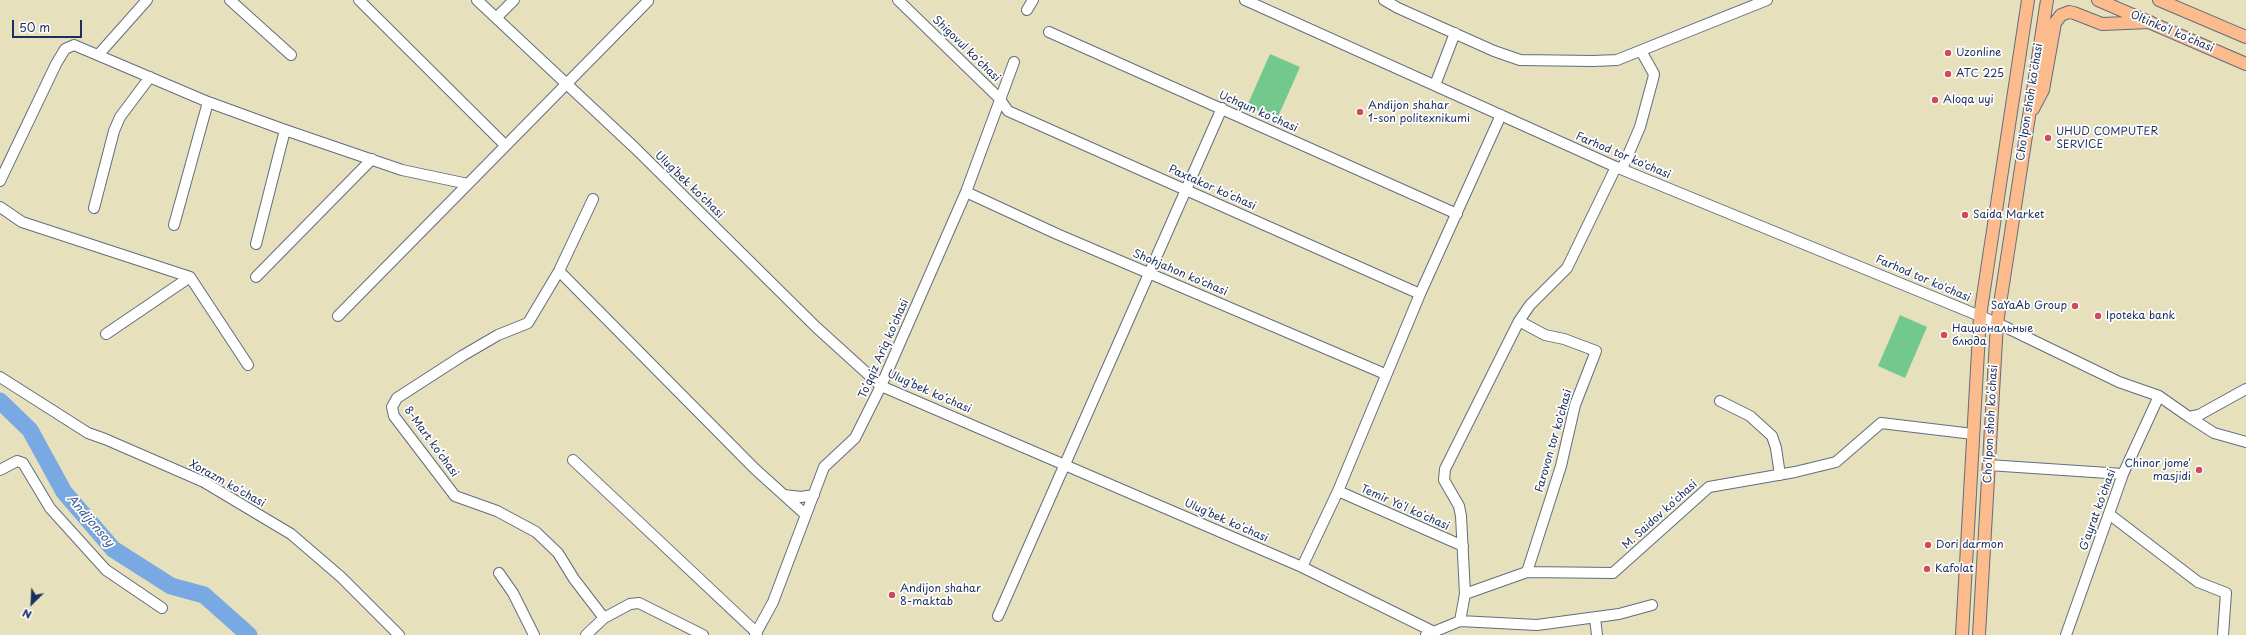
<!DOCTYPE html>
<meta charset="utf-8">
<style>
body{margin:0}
#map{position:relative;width:2246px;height:635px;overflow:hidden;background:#e7e0bc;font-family:"Playpen Sans",sans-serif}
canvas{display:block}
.north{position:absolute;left:12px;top:583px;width:40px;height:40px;-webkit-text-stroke:3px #fff;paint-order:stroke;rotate:204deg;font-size:11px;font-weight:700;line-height:16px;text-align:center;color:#1b2f5e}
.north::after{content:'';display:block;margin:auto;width:14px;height:18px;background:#1b2f5e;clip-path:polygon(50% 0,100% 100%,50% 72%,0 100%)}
.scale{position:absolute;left:12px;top:20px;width:70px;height:18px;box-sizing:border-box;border:2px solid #1b2f5e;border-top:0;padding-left:5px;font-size:12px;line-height:14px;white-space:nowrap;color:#1b2f5e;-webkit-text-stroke:3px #fff;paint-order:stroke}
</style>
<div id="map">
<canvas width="2246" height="635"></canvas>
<div class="north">N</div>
<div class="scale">50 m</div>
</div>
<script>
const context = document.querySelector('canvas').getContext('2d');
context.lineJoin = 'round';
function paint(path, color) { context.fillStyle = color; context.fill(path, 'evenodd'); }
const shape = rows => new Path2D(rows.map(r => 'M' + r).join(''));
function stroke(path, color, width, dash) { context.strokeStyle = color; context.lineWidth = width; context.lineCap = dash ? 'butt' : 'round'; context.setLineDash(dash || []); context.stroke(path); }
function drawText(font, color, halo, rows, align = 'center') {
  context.font = font + ' "Playpen Sans",sans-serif'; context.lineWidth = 3.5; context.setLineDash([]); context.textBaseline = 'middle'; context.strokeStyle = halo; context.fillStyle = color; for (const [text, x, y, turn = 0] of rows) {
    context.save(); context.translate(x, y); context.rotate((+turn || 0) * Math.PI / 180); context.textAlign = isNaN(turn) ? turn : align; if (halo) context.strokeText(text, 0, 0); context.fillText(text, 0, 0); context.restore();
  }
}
paint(shape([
 [1270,54,1300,67,1277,119,1247,106],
 [1900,315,1927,327,1905,378,1878,366]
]), '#73c98d');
stroke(shape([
 [0,401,30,430,64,492,113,549,171,586,204,595,249,635]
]), '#79a9e3', 17);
const minor = shape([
 [230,0,291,55],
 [359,0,505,145],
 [477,0,635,148,816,327,881,386,1302,567,1432,631],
 [898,0,999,98,1008,111,1420,294],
 [1245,0,1616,167,1997,323,2119,382,2159,396,2189,417,2199,415,2246,389],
 [1384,0,1398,8,1494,51,1520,60,1593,61,1617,60,1767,0],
 [1027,10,1033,0],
 [496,18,514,0],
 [1049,32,1457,214],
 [99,54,147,0],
 [1435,85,1455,33],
 [1622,169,1640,127,1653,79,1654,74,1641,51],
 [0,181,56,64,65,49,74,45,208,102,285,130,402,170,468,184,648,1],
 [966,192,1057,234,1385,374],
 [593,199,559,271,528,323,498,335,462,356,397,398,392,407,394,416,455,496,497,511,536,532,558,553,574,579,604,618],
 [0,207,22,222,190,277,248,365],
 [94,208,114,131,120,117,150,77],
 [174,225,208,102],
 [256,244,285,130],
 [559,271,755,469,806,515],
 [256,277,372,159],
 [338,316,468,184],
 [1519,321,1545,335,1564,339,1596,351,1575,405,1561,466,1527,572],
 [106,334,190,277],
 [0,377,88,433,105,439,204,482,291,534,341,577,399,635],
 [1720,401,1750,416,1772,436,1776,448,1780,475],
 [2189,417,2214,433,2246,442],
 [573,460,757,633],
 [1988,465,2123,474],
 [0,470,17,461,23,463,50,508,106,570,162,608],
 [1338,491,1463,546],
 [784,495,801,497,814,495],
 [2109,514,2198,582,2226,593,2223,635],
 [1302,567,1338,491,1420,294,1501,115],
 [499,573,513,593,534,635],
 [1465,594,1461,516,1459,506,1444,480,1445,469,1519,321,1530,305,1567,268,1616,167],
 [998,616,1222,108],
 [1595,618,1597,635],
 [1460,621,1537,625,1619,614,1652,605],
 [586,635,604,618,630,604,639,603,703,635],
 [755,635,773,602,824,467,855,438,881,386,966,192,1014,62],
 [1426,635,1460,621,1465,594,1527,572,1613,573,1709,487,1795,472,1836,462,1881,423,1973,434],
 [2066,635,2123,474,2159,396]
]);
const major = shape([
 [2098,0,2246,64],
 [2159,0,2246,37],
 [2033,109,2043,90,2055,23,2061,15,2069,12,2074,13,2102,24,2150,22],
 [1962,635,1980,316,2028,0],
 [1979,635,1997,323,2047,0]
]);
stroke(minor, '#626d7f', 12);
stroke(major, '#626d7f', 14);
stroke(minor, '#fff', 10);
stroke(major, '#fbbb8c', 12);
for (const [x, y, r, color] of [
 [1948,53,4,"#d1495b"],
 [1948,74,4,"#d1495b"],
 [1935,100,4,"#d1495b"],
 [1360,112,4,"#d1495b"],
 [2048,138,4,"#d1495b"],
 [1965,215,4,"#d1495b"],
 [2075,306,4,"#d1495b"],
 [2098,316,4,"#d1495b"],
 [1944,335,4,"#d1495b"],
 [2199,470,4,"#d1495b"],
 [1928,545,4,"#d1495b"],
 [1927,569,4,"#d1495b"],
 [892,595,4,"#d1495b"]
]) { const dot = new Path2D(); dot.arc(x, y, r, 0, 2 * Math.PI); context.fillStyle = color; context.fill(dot); stroke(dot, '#fff', 1.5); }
drawText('11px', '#1b2f5e', '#fff', [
 ["Oltinkoʻl koʻchasi",2172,32,23],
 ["Shigovul koʻchasi",966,49,44],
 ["Choʻlpon shoh koʻchasi",2030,102,-81],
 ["Uchqun koʻchasi",1258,112,24],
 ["Farhod tor ko'chasi",1623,156,23],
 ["Ulugʻbek koʻchasi",689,185,44],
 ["Paxtakor koʻchasi",1212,188,24],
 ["Shohjahon ko'chasi",1180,273,23],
 ["Farhod tor ko'chasi",1923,279,23],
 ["Toʻqqiz Ariq koʻchasi",884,349,-66],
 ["Ulugʻbek koʻchasi",929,392,24],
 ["Choʻlpon shoh koʻchasi",1991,424,-87],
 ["Farovon tor ko'chasi",1554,441,-74],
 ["8-Mart koʻchasi",431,442,54],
 ["Xorazm koʻchasi",227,484,29],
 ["Temir Yoʻl koʻchasi",1405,508,24],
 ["Gʻayrat koʻchasi",2098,510,-70],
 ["M. Saidov koʻchasi",1660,515,-42],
 ["Ulugʻbek koʻchasi",1226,521,24]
]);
drawText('11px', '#1b2f5e', '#fff', [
 ["Uzonline",1956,53],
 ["АТС 225",1956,74],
 ["Aloqa uyi",1943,100],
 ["Andijon shahar",1368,106],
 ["1-son politexnikumi",1368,119],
 ["UHUD COMPUTER",2056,132],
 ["SERVICE",2056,145],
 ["Saida Market",1973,215],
 ["SaYaAb Group",2067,306,"right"],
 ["Ipoteka bank",2106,316],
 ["Национальные",1952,329],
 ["блюда",1952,342],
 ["Chinor jome'",2191,464,"right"],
 ["masjidi",2191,477,"right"],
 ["Dori darmon",1936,545],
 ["Kafolat",1935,569],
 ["Andijon shahar",900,589],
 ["8-maktab",900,602]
], 'left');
drawText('italic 12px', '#3c5a8d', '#fff', [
 ["Andijonsoy",90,521,49]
]);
</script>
